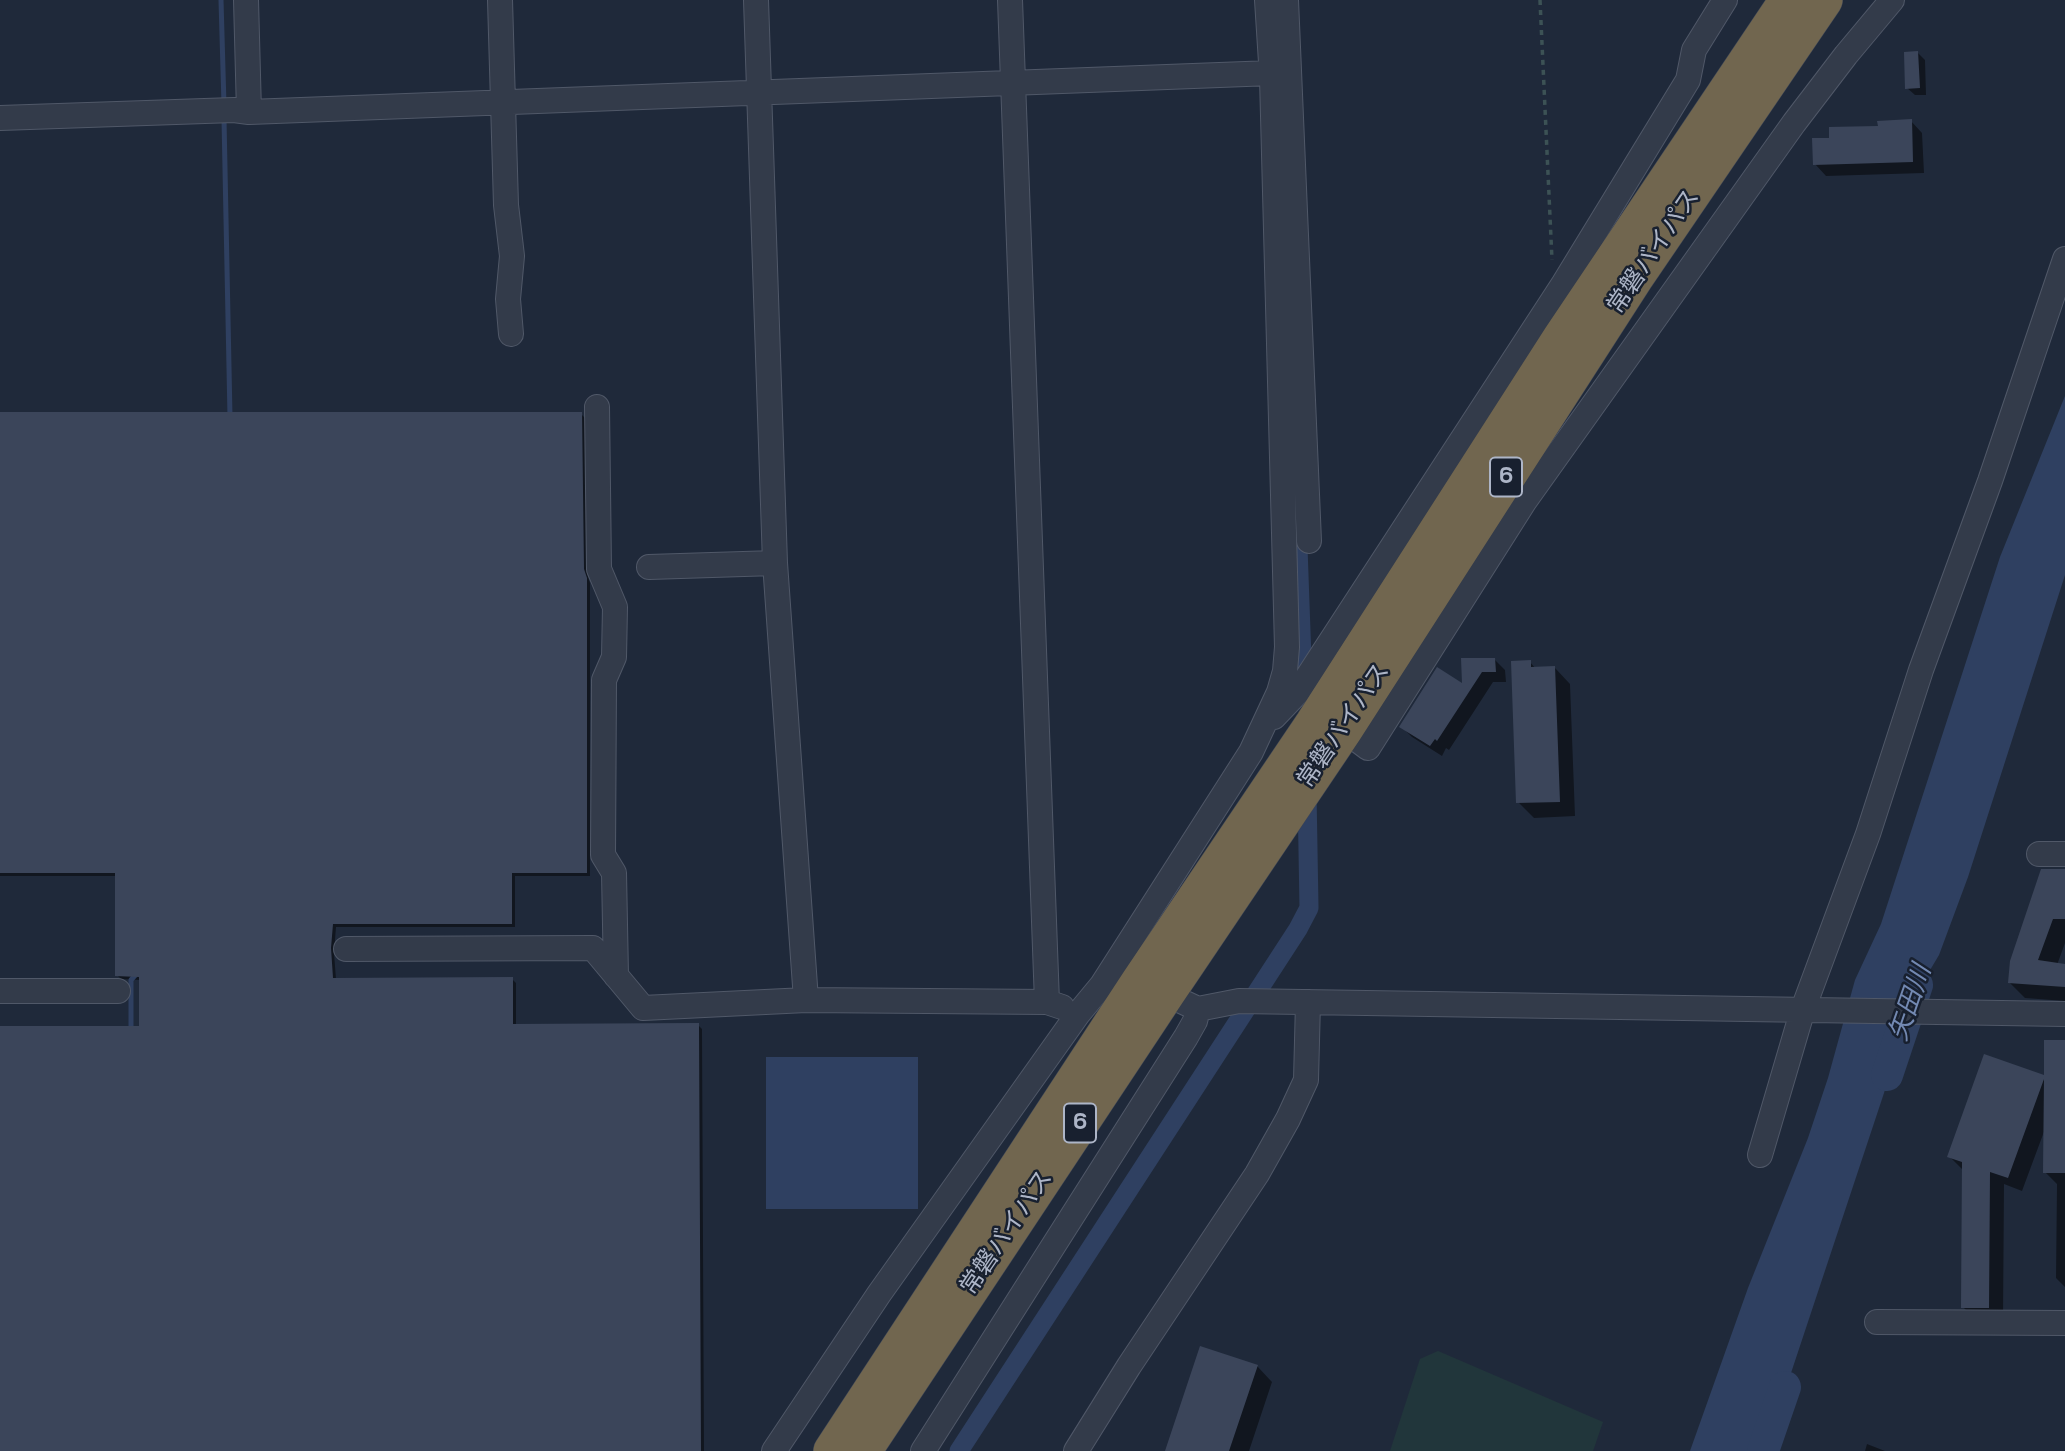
<!DOCTYPE html>
<meta charset="utf-8">
<style>
body{margin:0}
canvas{display:block;background:#1f293a}
</style>
<canvas width="2065" height="1451"></canvas>
<script>
const context = document.querySelector('canvas').getContext('2d');
context.lineJoin = 'round';
function paint(path, color) { context.fillStyle = color; context.fill(path, 'evenodd'); }
const shape = rows => new Path2D(rows.map(r => 'M' + r).join(''));
function stroke(path, color, width, dash) { context.strokeStyle = color; context.lineWidth = width; context.lineCap = dash ? 'butt' : 'round'; context.setLineDash(dash || []); context.stroke(path); }
function drawText(font, color, halo, rows, align = 'center') {
  context.font = font + ' "Space Grotesk","Noto Sans JP",sans-serif'; context.lineWidth = 5; context.setLineDash([]); context.textBaseline = 'middle'; context.strokeStyle = halo; context.fillStyle = color; for (const [text, x, y, turn = 0] of rows) {
    context.save(); context.translate(x, y); context.rotate((+turn || 0) * Math.PI / 180); context.textAlign = isNaN(turn) ? turn : align; if (halo) context.strokeText(text, 0, 0); context.fillText(text, 0, 0); context.restore();
  }
}
paint(shape([
 [1438,1351,1603,1422,1593,1451,1390,1451,1420,1359]
]), '#21363b');
paint(shape([
 [2065,396,2065,575,1968,877,1939,955,1908,1007,1884,1093,1787,1385,1763,1451,1690,1451,1748,1288,1808,1138,1828,1078,1855,980,1881,924,2000,557],
 [766,1057,918,1057,918,1209,766,1209]
]), '#2f4061');
paint(shape([
 [1918,53,1925,60,1926,95,1915,95,1907,88],
 [1911,121,1922,133,1924,173,1826,176,1815,164,1831,140],
 [0,414,581,414,585,418,587,574,590,583,590,876,515,876,515,927,336,927,334,953,336,979,512,979,516,983,516,1026,698,1025,702,1029,704,1451,0,1451,0,1028,141,1027,141,980,121,979,117,975,116,876,0,876],
 [1495,660,1505,670,1506,682,1493,682,1449,750,1446,748,1442,756,1412,737,1401,726,1463,687],
 [1530,662,1536,669,1555,668,1570,684,1575,816,1534,818,1518,802],
 [2065,871,2065,943,2057,965,2065,966,2065,1001,2025,998,2010,983],
 [2065,1041,2065,1287,2056,1278,2057,1184,2045,1172,2045,1129,2022,1191,2004,1184,2003,1321,1977,1321,1963,1307,1964,1171,1949,1156,2045,1078],
 [1257,1366,1272,1382,1249,1451,1167,1451],
 [1867,1444,1885,1451,1865,1451]
]), '#0007');
stroke(shape([
 [221,0,224,105],
 [224,119,230,417],
 [131,1033,131,980,138,972]
]), '#2f4061', 5);
stroke(shape([
 [1297,519,1303,688],
 [959,1451,1298,929,1309,908,1307,792]
]), '#2f4061', 19);
stroke(shape([
 [1887,1075,1917,985],
 [1763,1451,1785,1387]
]), '#2f4061', 32);
paint(shape([
 [1918,51,1920,88,1905,89,1904,52],
 [1912,119,1913,162,1813,165,1812,138,1829,138,1829,127,1878,126,1877,121],
 [0,412,582,412,584,569,587,578,587,873,512,873,512,924,333,924,331,948,333,978,513,977,513,1024,699,1023,701,1451,0,1451,0,1026,139,1026,139,977,115,976,115,873,0,873],
 [1461,658,1495,658,1496,672,1482,672,1437,741,1435,739,1430,746,1399,727,1437,667,1462,683],
 [1531,660,1531,667,1555,666,1560,802,1516,803,1511,661],
 [2041,869,2065,869,2065,919,2053,919,2038,960,2065,964,2065,987,2008,983,2010,961],
 [2044,1040,2065,1040,2065,1173,2043,1173,2044,1079,2008,1178,1990,1172,1989,1308,1961,1308,1962,1162,1947,1157,1984,1054,2044,1075],
 [1200,1346,1258,1365,1229,1451,1165,1451]
]), '#3b455a');
const minor = shape([
 [246,0,249,112],
 [500,0,506,205,512,256,508,299,511,334],
 [756,0,775,563,806,1000],
 [1010,0,1047,1002],
 [1286,0,1309,541],
 [0,118,234,110,249,112,1272,73],
 [597,407,599,569,615,607,614,657,604,680,603,855,614,873,616,976],
 [649,567,775,563],
 [1274,717,1297,693,1564,283,1688,80,1694,50,1725,0],
 [1344,730,1368,748,1524,502,1794,123,1846,55,1892,0],
 [2039,854,2065,854],
 [346,949,593,948,643,1008,806,1000,1047,1002,1062,1007],
 [0,991,118,991],
 [1166,994,1198,1009,1239,1001,2065,1014],
 [1760,1155,1803,1009,1868,834,1921,670,1990,481,2065,259],
 [1877,1322,2065,1323],
 [774,1451,879,1294,1078,1014,1102,985,1251,752,1279,692,1285,671,1287,647,1272,78,1267,0],
 [923,1451,1186,1037,1195,1021,1198,1009],
 [1076,1451,1129,1366,1257,1174,1288,1119,1306,1080,1308,1002]
]);
const highway = shape([
 [832,1451,1140,981,1314,723,1561,338,1788,0],
 [863,1451,1166,994,1344,730,1636,276,1824,0]
]);
stroke(minor, '#505868', 26);
stroke(highway, '#3d4555', 38);
stroke(shape([
 [1540,0,1552,260]
]), '#3c5255', 3.5, [5, 5]);
stroke(minor, '#333b4a', 24);
stroke(highway, '#71664f', 37);
for (const [x, y, w] of [
 [1506,477,32],
 [1080,1123,32]
]) { const box = new Path2D(); box.roundRect(x - w / 2, y - 19.5, w, 39, 5); context.fillStyle = '#18202f'; context.fill(box); stroke(box, '#adb5c7', 2); }
drawText('bold 23px', '#adb5c7', null, [
 ["6",1506,477],
 ["6",1080,1123]
]);
drawText('24px', '#adb5c7', '#18202f', [
 ["常磐バイパス",1654,252,-56],
 ["常磐バイパス",1344,726,-56],
 ["常磐バイパス",1007,1233,-56]
]);
drawText('italic 26px', '#7389b2', '#18202f', [
 ["矢田川",1911,1003,-71]
]);
</script>
